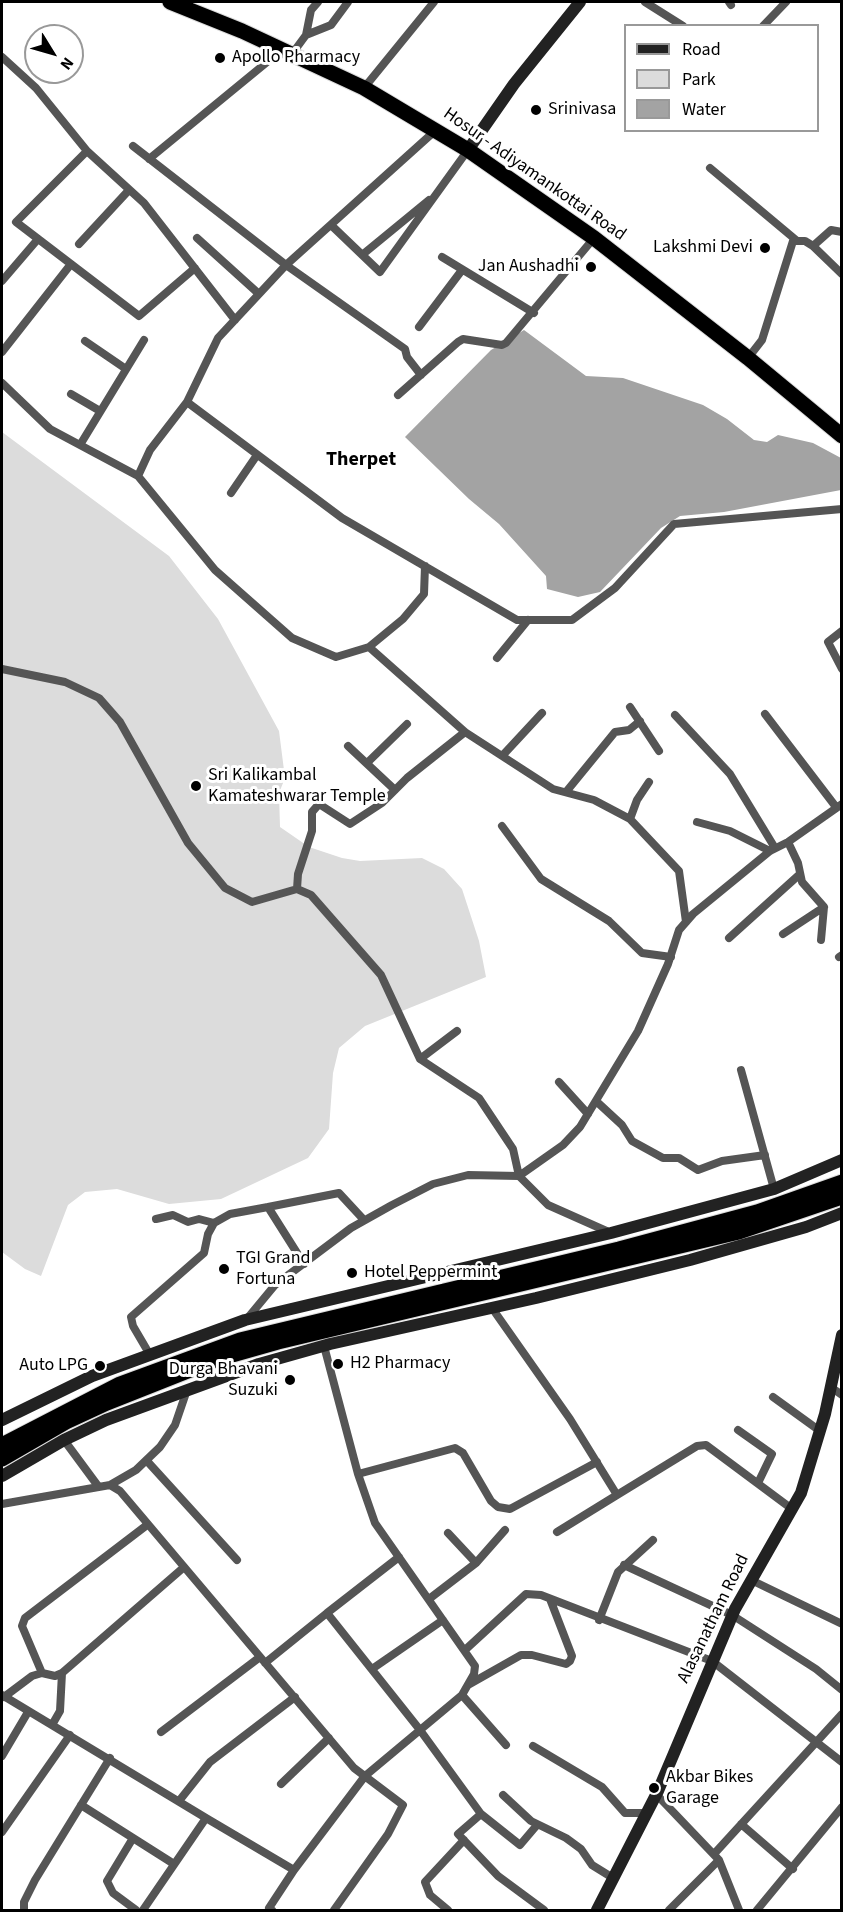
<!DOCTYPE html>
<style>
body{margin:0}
#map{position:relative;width:843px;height:1912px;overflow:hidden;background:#fff;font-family:"Source Sans 3",sans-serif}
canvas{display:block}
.frame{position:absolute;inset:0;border:3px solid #000;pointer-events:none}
.legend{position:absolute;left:624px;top:24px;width:195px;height:108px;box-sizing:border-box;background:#fff;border:2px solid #999;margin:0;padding:8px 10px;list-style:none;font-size:18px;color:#000}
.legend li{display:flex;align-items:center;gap:12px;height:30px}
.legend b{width:30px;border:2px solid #999}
.north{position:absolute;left:24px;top:24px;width:60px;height:60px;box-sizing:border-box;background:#fff;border:2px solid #999;border-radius:50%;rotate:127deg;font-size:16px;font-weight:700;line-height:24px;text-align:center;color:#000}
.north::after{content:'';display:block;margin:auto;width:21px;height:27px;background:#000;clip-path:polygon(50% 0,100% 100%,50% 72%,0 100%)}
</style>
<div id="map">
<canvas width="843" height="1912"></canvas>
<div class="frame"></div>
<ul class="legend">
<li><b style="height:8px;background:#222"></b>Road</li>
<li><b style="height:16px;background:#dcdcdc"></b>Park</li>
<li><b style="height:16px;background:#a3a3a3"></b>Water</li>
</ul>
<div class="north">N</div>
</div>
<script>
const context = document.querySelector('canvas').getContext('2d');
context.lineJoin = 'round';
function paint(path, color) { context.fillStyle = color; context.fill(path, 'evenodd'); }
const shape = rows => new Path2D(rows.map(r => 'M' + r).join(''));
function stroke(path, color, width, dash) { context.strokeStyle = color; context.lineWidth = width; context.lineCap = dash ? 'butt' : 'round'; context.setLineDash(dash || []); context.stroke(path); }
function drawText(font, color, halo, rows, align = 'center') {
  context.font = font + ' "Source Sans 3",sans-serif'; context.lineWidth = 6; context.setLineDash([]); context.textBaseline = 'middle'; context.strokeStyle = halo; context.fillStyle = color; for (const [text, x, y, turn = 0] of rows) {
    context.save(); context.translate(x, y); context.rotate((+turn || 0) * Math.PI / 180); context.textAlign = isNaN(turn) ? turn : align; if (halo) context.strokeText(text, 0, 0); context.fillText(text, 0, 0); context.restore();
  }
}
paint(shape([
 [2,432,169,556,218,619,279,731,285,778,279,793,280,827,309,847,342,858,360,861,422,858,444,869,462,889,479,941,486,977,365,1026,339,1048,333,1073,329,1129,308,1158,221,1199,169,1204,117,1189,85,1192,68,1205,41,1276,25,1269,2,1252]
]), '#dcdcdc');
paint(shape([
 [524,330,586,376,623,378,703,405,727,419,754,440,767,442,778,435,813,443,841,458,841,490,724,512,680,516,661,528,600,592,578,597,547,589,546,576,499,524,469,499,405,437,491,350]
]), '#a3a3a3');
const highway = shape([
 [170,2,242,31,364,88,468,150,594,238,748,358,842,436],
 [2,1445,120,1384,240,1340,619,1249,757,1212,842,1182],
 [2,1459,66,1422,107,1403,218,1359,278,1342,739,1232,842,1197]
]);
stroke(highway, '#dbdbdb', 17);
stroke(shape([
 [645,2,683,26],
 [729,2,731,5],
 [763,26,786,2],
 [306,35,331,25,348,2],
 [292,54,306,35,311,10,318,2],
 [2,57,36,88,87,151,144,203,235,320],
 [364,88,434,2],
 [436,130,286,265,218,338,187,402,342,518,517,620,572,620,615,588,674,524,842,509],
 [133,146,286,265,405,349,407,357,421,375],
 [87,151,16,222,139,316,195,268],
 [149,159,283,49],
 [710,168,796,240],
 [331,225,380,272,468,150],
 [197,238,259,294],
 [79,244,129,190],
 [813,246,842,274],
 [362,255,429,200],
 [442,257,534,313],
 [2,281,38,239],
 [419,327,462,270],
 [85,341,126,369],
 [2,352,71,264],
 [748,358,762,340,793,241,805,241,813,246,831,230,842,232],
 [2,383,50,429,138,476],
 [71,394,100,411],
 [398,395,458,342,463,339,502,345,506,343,594,238],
 [187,402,150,450,138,476,215,570,292,638,336,657,369,647,403,619,424,594,425,566],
 [80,445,144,340],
 [231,493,257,455],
 [842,631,828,642,842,669],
 [369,647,465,732],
 [497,658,528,620],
 [2,669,65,682,99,698,120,722,188,843,225,888,252,902,297,889,311,895,381,975,420,1059,479,1098,513,1149,519,1176,548,1205,611,1233],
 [630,707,659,751],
 [765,714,836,807],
 [675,715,730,774,775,848],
 [348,746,395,790],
 [503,755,542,713],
 [367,763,407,724],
 [566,792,615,732,629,730,640,721],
 [630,819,637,800,649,782],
 [697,822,730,831,770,851],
 [502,826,541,879,609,921,642,953,671,957],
 [788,842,798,863,802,882,824,907,821,940],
 [297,889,298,874,312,831,312,812,319,804,350,824,382,803,407,778,465,732,553,789,594,800,630,819,679,871,686,922],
 [783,934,824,907],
 [729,938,800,874],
 [839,957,842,955],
 [420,1059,457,1031],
 [741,1070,774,1189],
 [559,1082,588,1114],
 [596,1101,622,1125,632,1141,663,1158,679,1158,698,1170,722,1161,765,1155],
 [268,1207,339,1193,364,1220],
 [156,1219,173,1215,188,1222,199,1219,214,1223,230,1214,268,1207,304,1264],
 [492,1308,570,1419,617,1495,697,1446,706,1445,792,1509],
 [246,1320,275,1285,351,1228,392,1205,433,1184,468,1175,519,1176,563,1145,580,1127,638,1031,668,964,679,930,693,914,770,851,788,842,842,804],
 [150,1355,133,1326,131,1317,204,1253,208,1234,214,1223],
 [832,1388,842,1395],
 [773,1397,820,1431],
 [738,1430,772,1454,758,1483],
 [64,1440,98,1486],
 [147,1461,237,1560],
 [358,1474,455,1448,463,1453,491,1501,498,1507,510,1509,597,1462],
 [110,1485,136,1470,160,1447,175,1425,187,1390],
 [2,1504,110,1485,120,1491,354,1768,403,1805,388,1834,334,1910],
 [557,1532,617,1495],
 [448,1533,476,1563],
 [624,1565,732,1615,816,1669,842,1690],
 [751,1580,842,1624],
 [429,1599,476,1563,505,1530],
 [327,1613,399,1557],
 [599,1620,618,1572,653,1540],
 [465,1650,526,1594,541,1595,712,1661,842,1762],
 [265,1663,327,1613,420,1730,481,1814,458,1834,498,1876,544,1910],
 [372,1669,443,1620],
 [42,1673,22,1626,25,1618,147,1525],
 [468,1685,521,1655,532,1655,566,1664,570,1661,572,1656,550,1599],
 [2,1695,206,1818,143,1910],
 [462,1695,506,1745],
 [4,1697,32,1676,42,1673,55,1676,62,1673,183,1568],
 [52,1725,60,1711,62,1673],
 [161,1732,260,1657],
 [533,1746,602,1787,625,1813,646,1813],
 [2,1756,28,1712],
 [281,1784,329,1738],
 [656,1794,719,1860,739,1910],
 [503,1795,531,1821,566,1838,581,1849,592,1865,613,1878],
 [179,1801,210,1762,295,1697],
 [81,1805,174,1864],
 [481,1814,520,1845,537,1825],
 [206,1818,294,1870,269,1908,272,1910],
 [741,1824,793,1869],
 [2,1832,70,1735],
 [133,1838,107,1881,113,1893,136,1910],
 [714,1854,842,1714],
 [294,1870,365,1776,462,1695,474,1674,475,1666,375,1523,358,1474,324,1346],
 [24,1910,24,1902,35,1880,110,1758],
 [448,1910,430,1895,425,1882,464,1840],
 [669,1910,719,1860],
 [757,1910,842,1807]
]), '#555', 8);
stroke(shape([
 [468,150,514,84,580,2],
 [2,1420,92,1376,245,1320,611,1233,774,1189,842,1160],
 [2,1476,64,1440,106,1420,259,1364,330,1344,536,1298,690,1260,806,1227,842,1213],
 [597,1910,658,1791,735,1609,801,1493,825,1414,842,1335]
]), '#222', 12);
stroke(highway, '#000', 15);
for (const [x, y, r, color] of [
 [220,58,6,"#000"],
 [536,110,6,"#000"],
 [765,248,6,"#000"],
 [591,267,6,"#000"],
 [196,786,6,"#000"],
 [224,1269,6,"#000"],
 [352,1273,6,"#000"],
 [338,1364,6,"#000"],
 [100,1366,6,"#000"],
 [290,1380,6,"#000"],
 [654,1788,6,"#000"]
]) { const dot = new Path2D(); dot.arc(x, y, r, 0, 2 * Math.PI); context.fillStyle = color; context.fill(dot); stroke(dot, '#fff', 2); }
drawText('18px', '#000', '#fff', [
 ["Apollo Pharmacy",232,58],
 ["Srinivasa",548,110],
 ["Lakshmi Devi",753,248,"right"],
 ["Jan Aushadhi",579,267,"right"],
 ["Sri Kalikambal",208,776],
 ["Kamateshwarar Temple",208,797],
 ["TGI Grand",236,1259],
 ["Fortuna",236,1280],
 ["Hotel Peppermint",364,1273],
 ["H2 Pharmacy",350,1364],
 ["Auto LPG",88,1366,"right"],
 ["Durga Bhavani",278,1370,"right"],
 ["Suzuki",278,1391,"right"],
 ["Akbar Bikes",666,1778],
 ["Garage",666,1799]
], 'left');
drawText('18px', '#000', '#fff', [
 ["Hosur - Adiyamankottai Road",534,175,35],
 ["Alasanatham Road",714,1619,-64]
]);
drawText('bold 20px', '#000', '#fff', [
 ["Therpet",361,461]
]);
</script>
